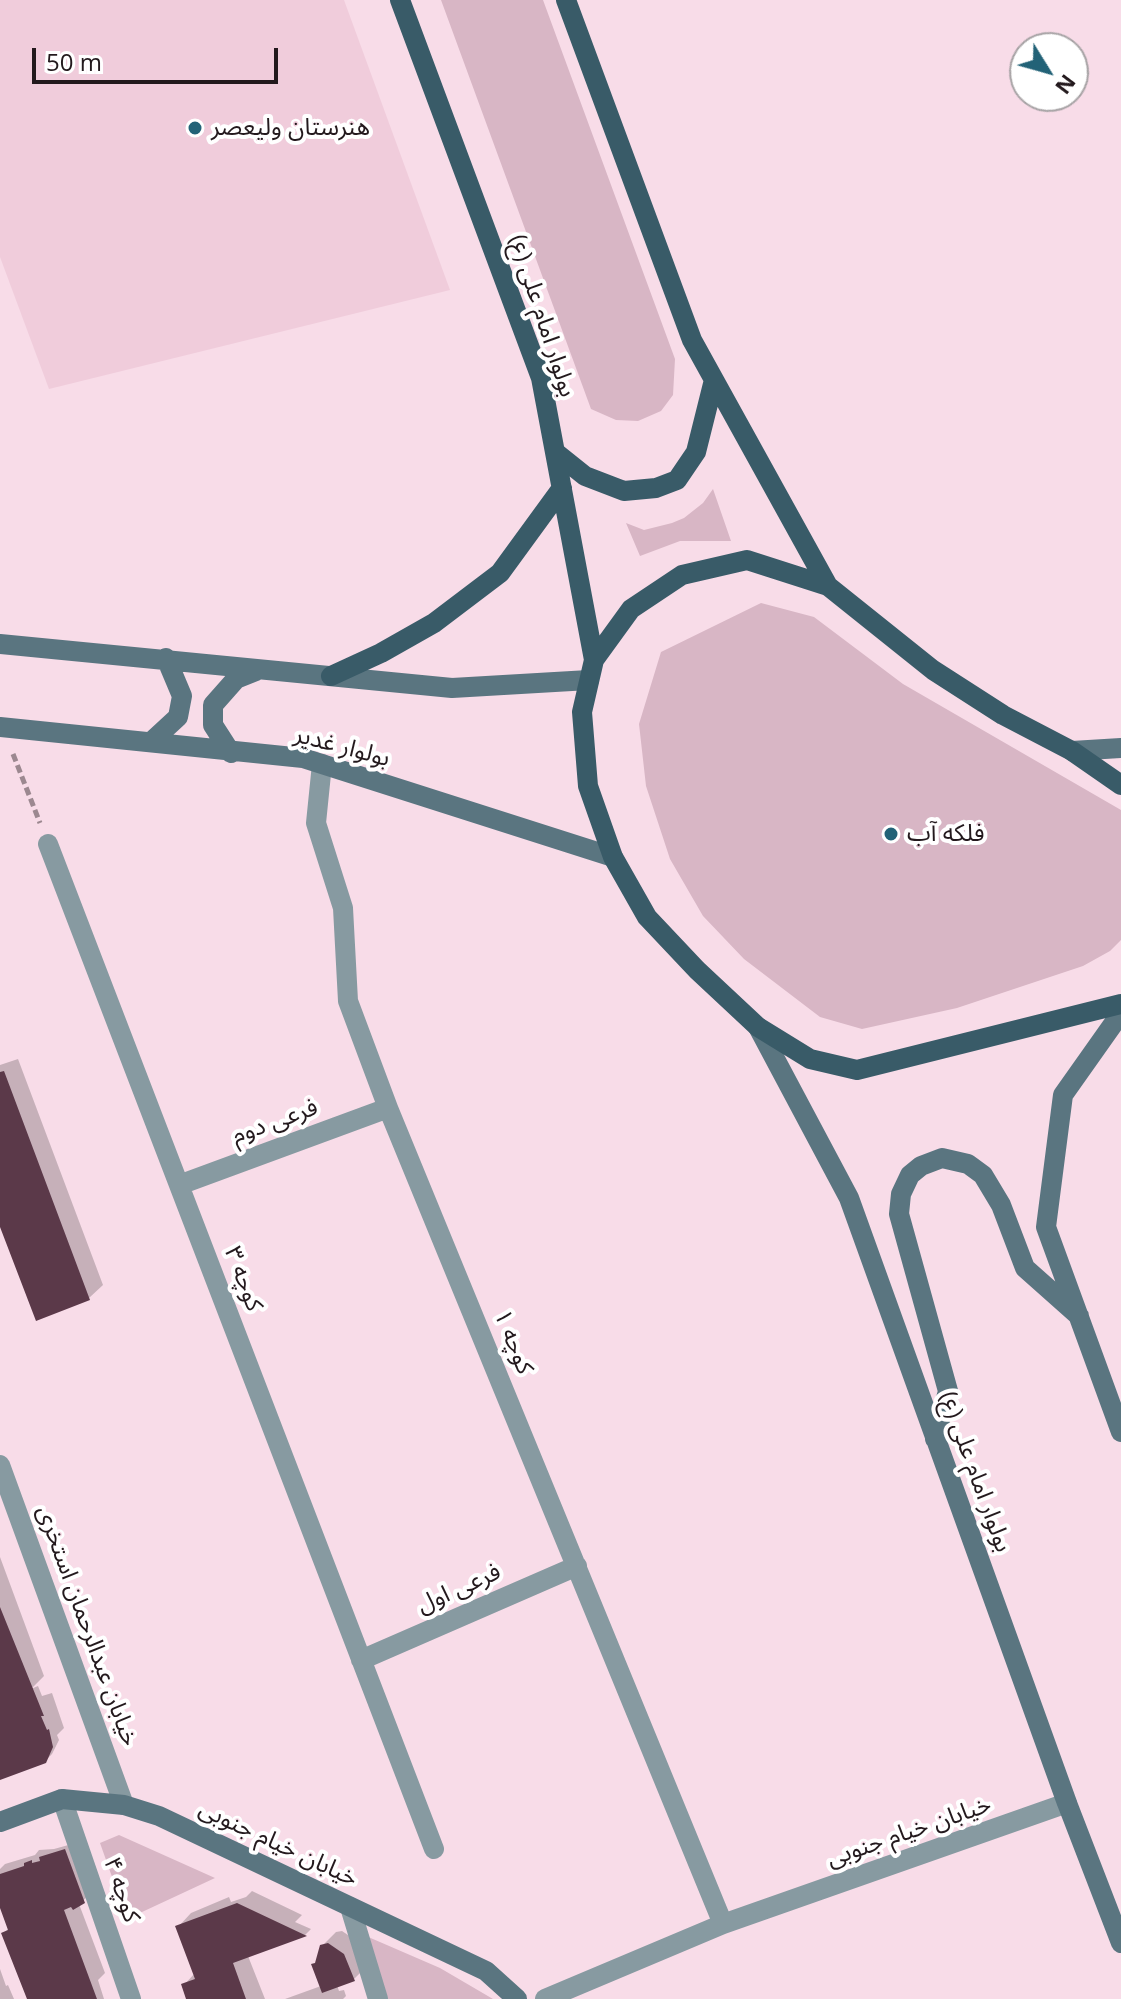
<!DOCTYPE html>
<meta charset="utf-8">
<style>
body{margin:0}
#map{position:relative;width:1121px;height:1999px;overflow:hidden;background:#f8dce8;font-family:"Open Sans",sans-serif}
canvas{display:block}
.north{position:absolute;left:1009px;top:32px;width:80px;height:80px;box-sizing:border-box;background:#fff;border:2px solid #a7a3a5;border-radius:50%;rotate:127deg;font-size:22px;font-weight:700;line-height:32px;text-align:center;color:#23191d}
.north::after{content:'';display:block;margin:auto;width:28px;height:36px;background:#226277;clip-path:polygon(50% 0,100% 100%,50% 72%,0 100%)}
.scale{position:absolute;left:32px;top:48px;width:246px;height:36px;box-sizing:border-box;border:4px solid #23191d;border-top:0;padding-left:10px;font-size:24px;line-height:28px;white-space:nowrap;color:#23191d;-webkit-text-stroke:6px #fff;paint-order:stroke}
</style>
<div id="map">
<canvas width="1121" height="1999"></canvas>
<div class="north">N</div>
<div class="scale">50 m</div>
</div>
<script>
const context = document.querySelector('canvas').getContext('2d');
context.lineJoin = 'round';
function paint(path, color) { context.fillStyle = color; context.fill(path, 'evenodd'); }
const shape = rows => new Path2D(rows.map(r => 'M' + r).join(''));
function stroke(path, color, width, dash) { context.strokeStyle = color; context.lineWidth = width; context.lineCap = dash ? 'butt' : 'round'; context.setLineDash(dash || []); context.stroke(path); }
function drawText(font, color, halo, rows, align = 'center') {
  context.font = font + ' "Open Sans","Noto Sans Arabic",sans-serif'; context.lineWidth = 8; context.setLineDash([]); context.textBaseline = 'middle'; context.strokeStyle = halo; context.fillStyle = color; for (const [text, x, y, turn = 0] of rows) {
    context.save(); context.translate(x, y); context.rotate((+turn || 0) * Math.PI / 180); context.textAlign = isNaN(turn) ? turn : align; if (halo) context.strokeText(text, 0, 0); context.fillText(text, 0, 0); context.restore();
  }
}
paint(shape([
 [0,0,344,0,450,290,49,389,0,257]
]), '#f0ccdb');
paint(shape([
 [441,0,543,0,675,359,673,395,661,411,638,421,616,420,591,409],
 [713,489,731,541,680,541,640,556,626,523,644,530,672,523,684,518,703,503],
 [761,603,814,617,903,684,1121,810,1121,940,1110,951,1083,966,957,1008,862,1029,820,1017,744,959,703,916,670,859,646,786,639,724,661,652],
 [119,1835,215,1878,127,1919,100,1843],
 [366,1936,440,1968,493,1999,388,1999]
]), '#d8b6c5');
paint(shape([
 [18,1059,103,1285,89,1298,0,1220,0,1065],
 [0,1557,44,1676,31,1689,38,1686,42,1696,52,1693,64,1728,57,1735,59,1740,52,1754,45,1761,0,1778],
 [72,1844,97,1888,79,1904,105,1973,98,1980,104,1999,29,1999,4,1933,9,1928,0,1902,0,1869,5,1864,35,1855,39,1850,54,1849],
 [252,1891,302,1915,295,1922,311,1929,305,1935,248,1956,265,1999,188,1999,184,1985,195,1973,178,1927,191,1913,229,1897,231,1902,246,1897],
 [342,1931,357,1941,367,1966,354,1979,337,1985,339,1991,344,1990,346,1996,343,1999,285,1999,321,1986,318,1961,322,1946,336,1932],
 [0,1969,6,1986,8,1985,14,1999,0,1999]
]), '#0003');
paint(shape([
 [4,1071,90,1300,36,1321,0,1227,0,1072],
 [0,1607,44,1716,41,1716,47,1730,49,1729,53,1747,46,1763,0,1780],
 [65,1849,85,1903,73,1910,71,1907,64,1910,97,1999,27,1999,1,1933,8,1930,0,1908,0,1874,24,1866,24,1863,32,1860,32,1863,40,1861,39,1857],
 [237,1903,307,1936,233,1963,246,1999,186,1999,181,1984,195,1979,175,1926],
 [328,1943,344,1954,355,1981,322,1993,311,1964,315,1963,320,1945]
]), '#5b3949');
stroke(shape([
 [13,754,40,823]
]), '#9c8890', 5, [8, 4]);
stroke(shape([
 [322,764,316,823,343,908,348,1001,388,1108,723,1924],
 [48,844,434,1849],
 [179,1185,388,1108],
 [0,1465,124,1805],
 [361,1660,577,1566],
 [62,1799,131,1999],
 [350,1907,378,1999],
 [545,1999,723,1924,1067,1803]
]), '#879aa1', 20);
stroke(shape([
 [0,644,452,688,589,680],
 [0,727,303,758,613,857],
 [152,741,178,717,182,696,166,658],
 [1072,751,1121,748],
 [231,753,213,725,213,705,236,679,256,671],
 [1121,1013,1063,1095,1046,1227,1121,1432],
 [758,1027,849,1198,1067,1803,1121,1943],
 [935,1439,948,1391,899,1214,901,1194,910,1175,921,1166,942,1158,968,1164,983,1175,1001,1205,1025,1268,1079,1316],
 [0,1822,62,1799,124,1805,159,1816,486,1971,517,1999]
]), '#5a7580', 20);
stroke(shape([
 [400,0,541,378,594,660],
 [566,0,692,340,828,586],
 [555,452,585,476,624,491,656,488,677,480,696,452,714,380],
 [331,676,381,653,434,623,500,573,562,488],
 [1121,785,1072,751,1003,715,933,670,828,586,747,560,682,575,631,609,594,660,582,712,588,786,613,857,647,917,697,970,758,1027,810,1059,857,1070,1121,1004]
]), '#395b68', 20);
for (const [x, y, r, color] of [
 [195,128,8,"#226277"],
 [891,834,8,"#226277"]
]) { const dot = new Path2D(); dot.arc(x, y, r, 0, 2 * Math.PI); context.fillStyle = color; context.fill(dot); stroke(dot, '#fff', 3); }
drawText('24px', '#23191d', '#fff', [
 ["هنرستان ولیعصر",211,128],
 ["فلکه آب",907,834]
], 'left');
drawText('24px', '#23191d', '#fff', [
 ["بولوار امام علی (ع)",542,316,72],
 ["بولوار غدیر",342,747,15],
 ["فرعی دوم",275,1122,-20],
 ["کوچه ۳",243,1279,69],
 ["کوچه ۱",513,1342,68],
 ["بولوار امام علی (ع)",975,1472,70],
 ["فرعی اول",459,1589,-24],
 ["خیابان عبدالرحمان استخری",87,1626,70],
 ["خیابان خیام جنوبی",909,1832,-19],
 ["خیابان خیام جنوبی",278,1844,25],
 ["کوچه ۴",121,1890,71]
]);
</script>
